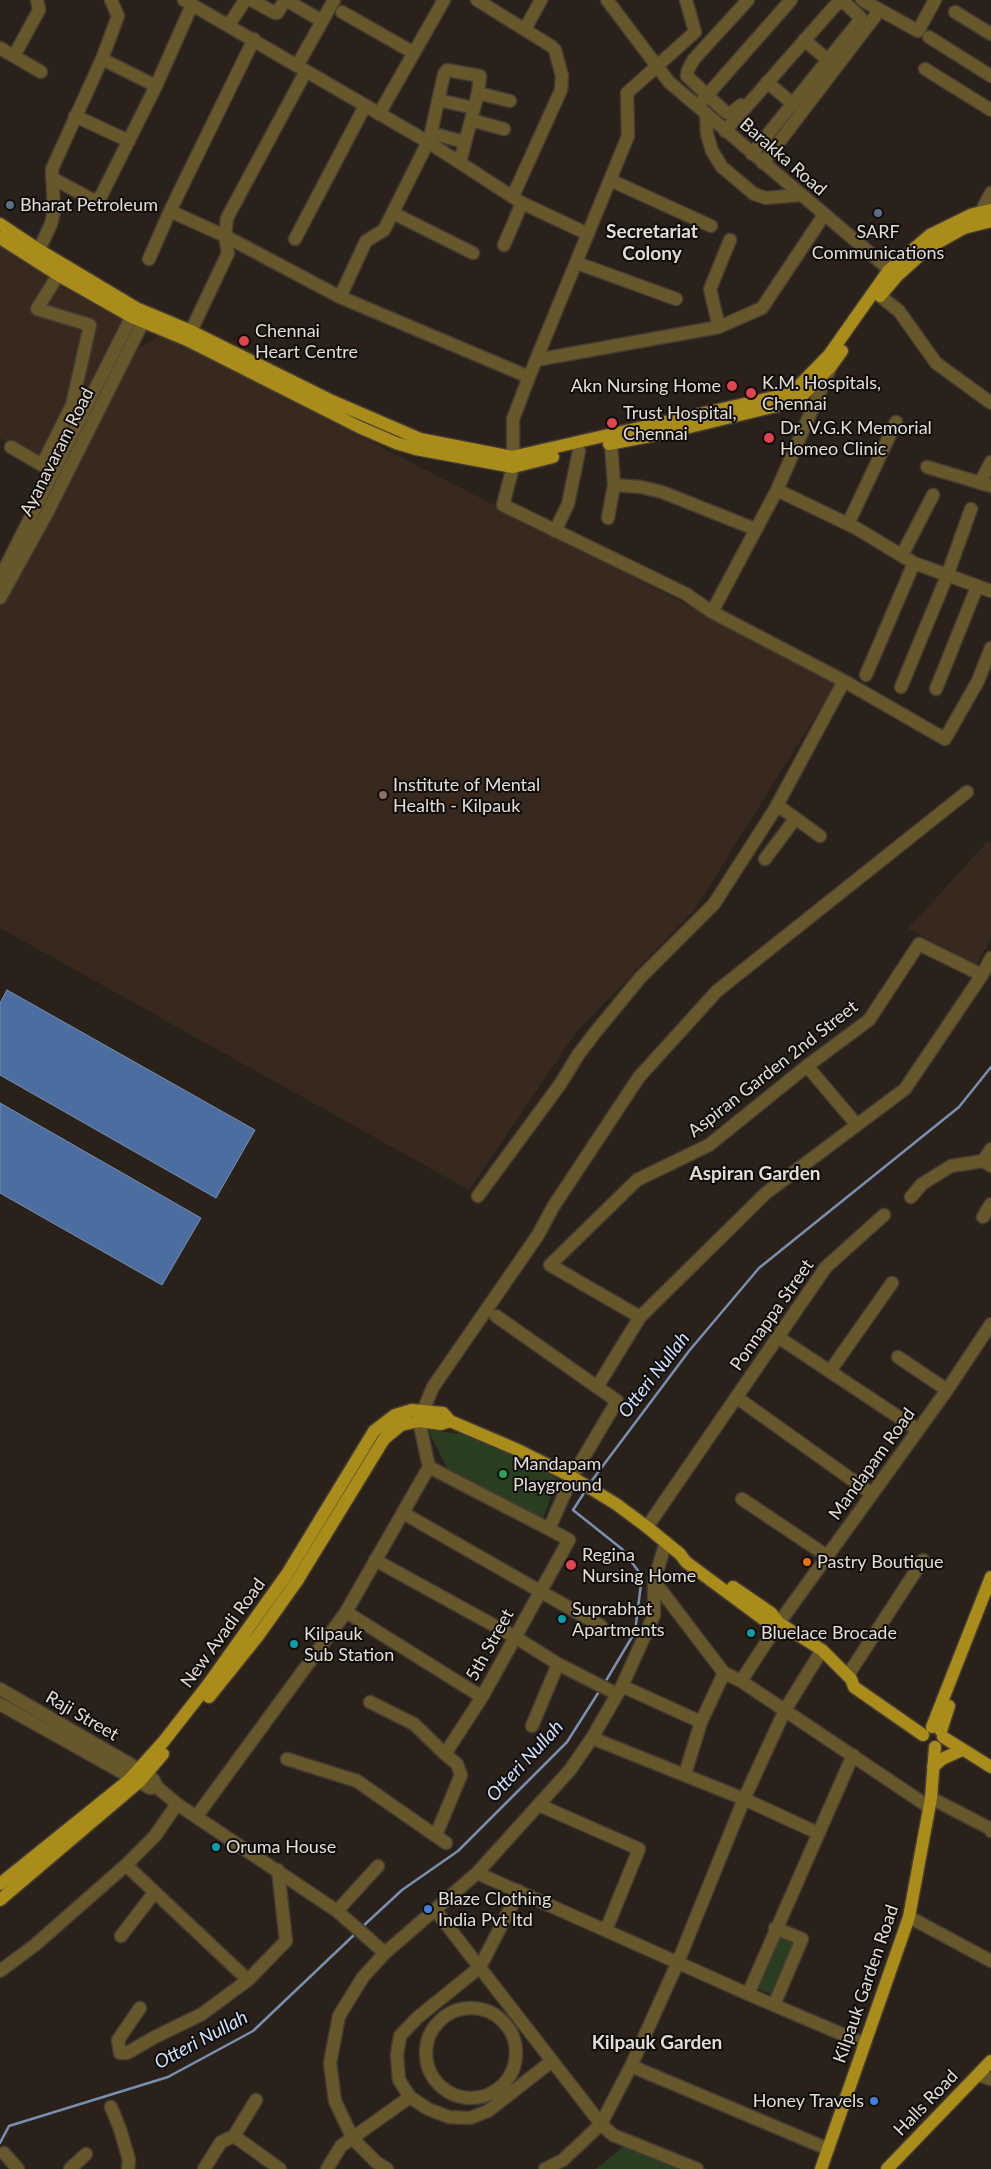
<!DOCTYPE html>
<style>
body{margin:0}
canvas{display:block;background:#2a221a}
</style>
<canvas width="991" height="2169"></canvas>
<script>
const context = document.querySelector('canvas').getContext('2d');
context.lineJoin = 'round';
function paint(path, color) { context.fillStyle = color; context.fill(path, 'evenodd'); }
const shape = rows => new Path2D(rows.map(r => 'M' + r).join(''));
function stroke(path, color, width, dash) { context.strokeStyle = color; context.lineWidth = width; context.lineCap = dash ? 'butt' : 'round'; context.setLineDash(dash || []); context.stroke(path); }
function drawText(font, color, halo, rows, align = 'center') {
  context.font = font + ' Lato,sans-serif'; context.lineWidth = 4; context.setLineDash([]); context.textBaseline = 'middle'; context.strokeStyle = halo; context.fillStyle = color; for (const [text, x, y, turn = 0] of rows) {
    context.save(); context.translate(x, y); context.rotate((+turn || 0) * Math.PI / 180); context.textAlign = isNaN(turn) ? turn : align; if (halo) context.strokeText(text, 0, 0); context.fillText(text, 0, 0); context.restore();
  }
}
paint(shape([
 [0,244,127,321,50,468,0,438],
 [162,334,837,682,695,909,575,1034,469,1190,0,928,0,599,131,353],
 [988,841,991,843,991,939,977,964,908,929]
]), '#37291d');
paint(shape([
 [428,1430,468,1435,558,1476,543,1519,449,1472],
 [778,1933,796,1941,773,1995,755,1988],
 [636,2136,706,2169,596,2169]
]), '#293d20');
const water = shape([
 [7,990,255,1130,216,1198,0,1075,0,1003,7,990],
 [0,1103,201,1218,162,1285,0,1193,0,1103]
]);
paint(water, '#4c6da0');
stroke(water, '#798fb0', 1);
stroke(shape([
 [590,1483,689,1351,759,1268,959,1107,991,1067],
 [586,1490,573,1510,622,1549,642,1576,635,1632,604,1684],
 [361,1928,402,1890,458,1851,567,1742,600,1690],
 [0,2143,9,2126,168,2077,253,2031,355,1934]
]), '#798fb0', 2.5);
const minor = shape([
 [184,0,428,142,522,203,588,234],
 [251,0,275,13,277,13,285,0],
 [286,0,322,21],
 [477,0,551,46,555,50,562,76,561,90,513,196],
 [607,0,669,82,897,276],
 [686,0,695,32,627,93,628,136,529,377,513,419,513,467,503,505,686,594,712,612,844,681,945,739,978,681,991,648],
 [862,0,918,31,935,0],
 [342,12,414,53],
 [955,12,991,34],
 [229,25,245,0],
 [525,29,541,0],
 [929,37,991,76],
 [804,40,828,60],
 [0,48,41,72],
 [14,56,39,10,37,0],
 [102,59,156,86],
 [297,66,334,0],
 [925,69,991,110],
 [767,82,793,104],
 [478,93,510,101],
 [438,100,474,108],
 [702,101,791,0],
 [741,105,730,114,724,111,687,76,688,70,694,59,748,0],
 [379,114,444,0],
 [706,114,707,134,712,151,722,167,754,194,766,198,800,195],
 [75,116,129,141],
 [471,120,504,129],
 [725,131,832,9,838,3,845,3,860,17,857,24,752,154],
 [460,162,478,93,480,76,447,70,444,74,431,133,464,142],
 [763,163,879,11],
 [52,178,93,200,97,199,101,196,156,86,192,5],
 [610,180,711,226],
 [170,211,225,236,340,297,529,377],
 [981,212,991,193],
 [393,213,473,253],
 [295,239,365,106],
 [504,245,522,203],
 [39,250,51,224,54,211,52,169,102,59,118,16,111,0],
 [149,259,170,211,254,39],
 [577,263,676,299],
 [880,296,899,311,936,363,991,403],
 [340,297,366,241,384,230,428,142],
 [719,327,710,289,730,240],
 [191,331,228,253,225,236,227,218,306,71],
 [536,360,719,327,762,308,824,215],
 [11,447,42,465,72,405,90,325,37,309,58,275],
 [927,467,991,486],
 [980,483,991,462],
 [614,485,641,487,662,492,755,529],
 [777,490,856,528,914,563,991,591],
 [608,518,614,485,611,444],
 [848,524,896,422],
 [555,531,568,504,579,451],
 [902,555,933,495],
 [0,578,136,308],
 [0,598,47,513,147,314],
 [712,612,777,490,831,366],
 [866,675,914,563],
 [901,687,947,576,971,509],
 [936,689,977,587],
 [777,805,820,836],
 [765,859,795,819],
 [807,1066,857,1125],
 [991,1149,983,1161,991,1166],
 [478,1196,561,1083,578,1055,594,1034,640,978,714,904,775,809,844,681],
 [911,1197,922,1184,951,1166,983,1161],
 [983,1217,991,1204],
 [640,1317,550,1265,637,1180,709,1145,807,1066,869,1020,919,944,982,975],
 [778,1337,918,1430],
 [898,1357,947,1390],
 [830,1371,892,1283],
 [597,1387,640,1317,766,1193,905,1089,982,975,991,958],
 [736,1397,872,1494],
 [429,1467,549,1529],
 [742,1499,827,1556],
 [403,1513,601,1626],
 [647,1527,826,1267,884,1215],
 [375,1560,515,1637,558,1664,617,1694],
 [654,1581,724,1673,741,1681,929,1807],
 [346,1612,482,1697],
 [848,1675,923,1560],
 [741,1681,779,1623,947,1390,991,1324],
 [622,1686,701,1722],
 [0,1689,147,1774,153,1779,157,1787,177,1804,337,1911,385,1953],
 [370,1702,414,1724,445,1754],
 [0,1704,150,1788,157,1787],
 [532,1726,558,1664],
 [592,1738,744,1799,818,1833],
 [287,1759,357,1781,446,1843],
 [685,1774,701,1722,724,1673],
 [931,1798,989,1828,991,1831],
 [539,1805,639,1849,606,1930],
 [196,1817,346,1612,429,1467,419,1421,433,1387,538,1235,553,1207,639,1077,717,991,967,792],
 [436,1835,461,1775,457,1764,445,1754,482,1697,569,1540,549,1529,572,1477,617,1401,496,1316],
 [126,1865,248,1980],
 [477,1873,748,1994,865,2044],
 [519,1891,480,1967,417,2018,400,2036,397,2055,399,2080,410,2097,428,2109,449,2117,470,2118,488,2111,552,2061],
 [337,1911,378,1866],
 [436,1911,601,2124,613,2135,697,2169],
 [909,1917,991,1961],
 [121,1936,154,1893],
 [0,1971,35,1945,126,1865,155,1836,177,1804],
 [748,1994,853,1755],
 [774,2005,802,1939,775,1928],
 [140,2008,118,2040,120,2053,127,2053,155,2037,202,2014,248,1980,286,1941,278,1870],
 '426 2053a45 45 0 1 1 90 0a45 45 0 1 1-90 0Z',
 [631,2066,828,2149],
 [978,2075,991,2079],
 [256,2100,234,2136,280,2169],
 [111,2107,120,2129,129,2160,128,2169],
 [4,2153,18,2169],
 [70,2169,86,2154],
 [204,2169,221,2142,234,2136],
 [327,2169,341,2146,410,2097],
 [387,2169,376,2162,353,2139,335,2101,330,2063,339,2016,363,1977,385,1953,477,1873,570,1770,592,1738,622,1686,654,1615,654,1581,666,1542],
 [545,2169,563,2160,601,2124,631,2066,678,1962,744,1799,785,1710,822,1650]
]);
const major = shape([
 [0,224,39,250,136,308,191,331,332,401,420,439,512,457,792,393,829,355,889,270,930,235,973,214,991,210],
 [0,238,58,275,132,317,187,340,359,427,396,443,416,449,513,467,553,457],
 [880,296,897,276,928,248,964,228,991,221],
 [609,444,661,434,797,401,831,366,842,351],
 [733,1587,771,1613,779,1623,822,1650,851,1679,854,1687,923,1735],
 [209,1697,258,1636,297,1581,384,1439,401,1425,419,1421,441,1424,450,1421],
 [932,1727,991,1577],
 [941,1731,949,1706],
 [943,1737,991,1767],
 [933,1767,942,1759,962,1750],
 [0,1884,129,1780,164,1741,207,1686,287,1574,374,1431,395,1415,412,1410,443,1413,450,1421,518,1450,572,1477,616,1504,647,1527,680,1554,686,1562,767,1622,779,1623],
 [0,1900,139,1782,163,1754],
 [821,2169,909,1917,931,1798,935,1747],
 [887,2169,991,2061]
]);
stroke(minor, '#443c34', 15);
stroke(major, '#443c34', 15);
stroke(minor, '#66582a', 12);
stroke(major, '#a98c19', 12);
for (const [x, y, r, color] of [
 [10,205,5,"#5c6f8a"],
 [878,213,5,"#5c6f8a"],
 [244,341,6,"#e0444e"],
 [732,386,6,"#e0444e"],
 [751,393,6,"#e0444e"],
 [612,423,6,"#e0444e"],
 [769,438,6,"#e0444e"],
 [383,795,5,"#8d6e63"],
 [503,1474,5,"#2e9e5b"],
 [807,1562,5,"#e8710a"],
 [571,1565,6,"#e0444e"],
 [562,1619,5,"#0f9aa8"],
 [751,1633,5,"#0f9aa8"],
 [294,1644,5,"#0f9aa8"],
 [216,1847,5,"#0f9aa8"],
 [428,1909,5,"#3f7fe0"],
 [874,2101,5,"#3f7fe0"]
]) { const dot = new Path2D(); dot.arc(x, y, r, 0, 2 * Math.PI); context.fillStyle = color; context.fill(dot); stroke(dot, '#100c09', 2); }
drawText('18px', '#e3ddd7', '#100c09', [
 ["Barakka Road",783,157,41],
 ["Ayanavaram Road",57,452,-63],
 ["Aspiran Garden 2nd Street",773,1069,-38],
 ["Ponnappa Street",772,1315,-55],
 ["Mandapam Road",872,1464,-54],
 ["New Avadi Road",223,1633,-54],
 ["5th Street",490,1645,-61],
 ["Raji Street",82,1716,30],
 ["Kilpauk Garden Road",866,1984,-71],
 ["Halls Road",926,2103,-46]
]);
drawText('18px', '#e3ddd7', '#100c09', [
 ["Bharat Petroleum",20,205],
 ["SARF",878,232,"center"],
 ["Communications",878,253,"center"],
 ["Chennai",255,331],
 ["Heart Centre",255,352],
 ["K.M. Hospitals,",762,383],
 ["Chennai",762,404],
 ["Akn Nursing Home",721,386,"right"],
 ["Trust Hospital,",623,413],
 ["Chennai",623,434],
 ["Dr. V.G.K Memorial",780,428],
 ["Homeo Clinic",780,449],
 ["Institute of Mental",393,785],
 ["Health - Kilpauk",393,806],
 ["Mandapam",513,1464],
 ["Playground",513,1485],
 ["Regina",582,1555],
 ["Nursing Home",582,1576],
 ["Pastry Boutique",817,1562],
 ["Suprabhat",572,1609],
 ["Apartments",572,1630],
 ["Bluelace Brocade",761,1633],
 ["Kilpauk",304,1634],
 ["Sub Station",304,1655],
 ["Oruma House",226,1847],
 ["Blaze Clothing",438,1899],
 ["India Pvt ltd",438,1920],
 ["Honey Travels",864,2101,"right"]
], 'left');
drawText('bold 19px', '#e3ddd7', '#100c09', [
 ["Secretariat",652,232],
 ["Colony",652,254],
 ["Aspiran Garden",755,1174],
 ["Kilpauk Garden",657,2043]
]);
drawText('italic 19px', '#cce0ff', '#100c09', [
 ["Otteri Nullah",654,1375,-52],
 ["Otteri Nullah",525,1761,-47],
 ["Otteri Nullah",201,2040,-28]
]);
</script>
